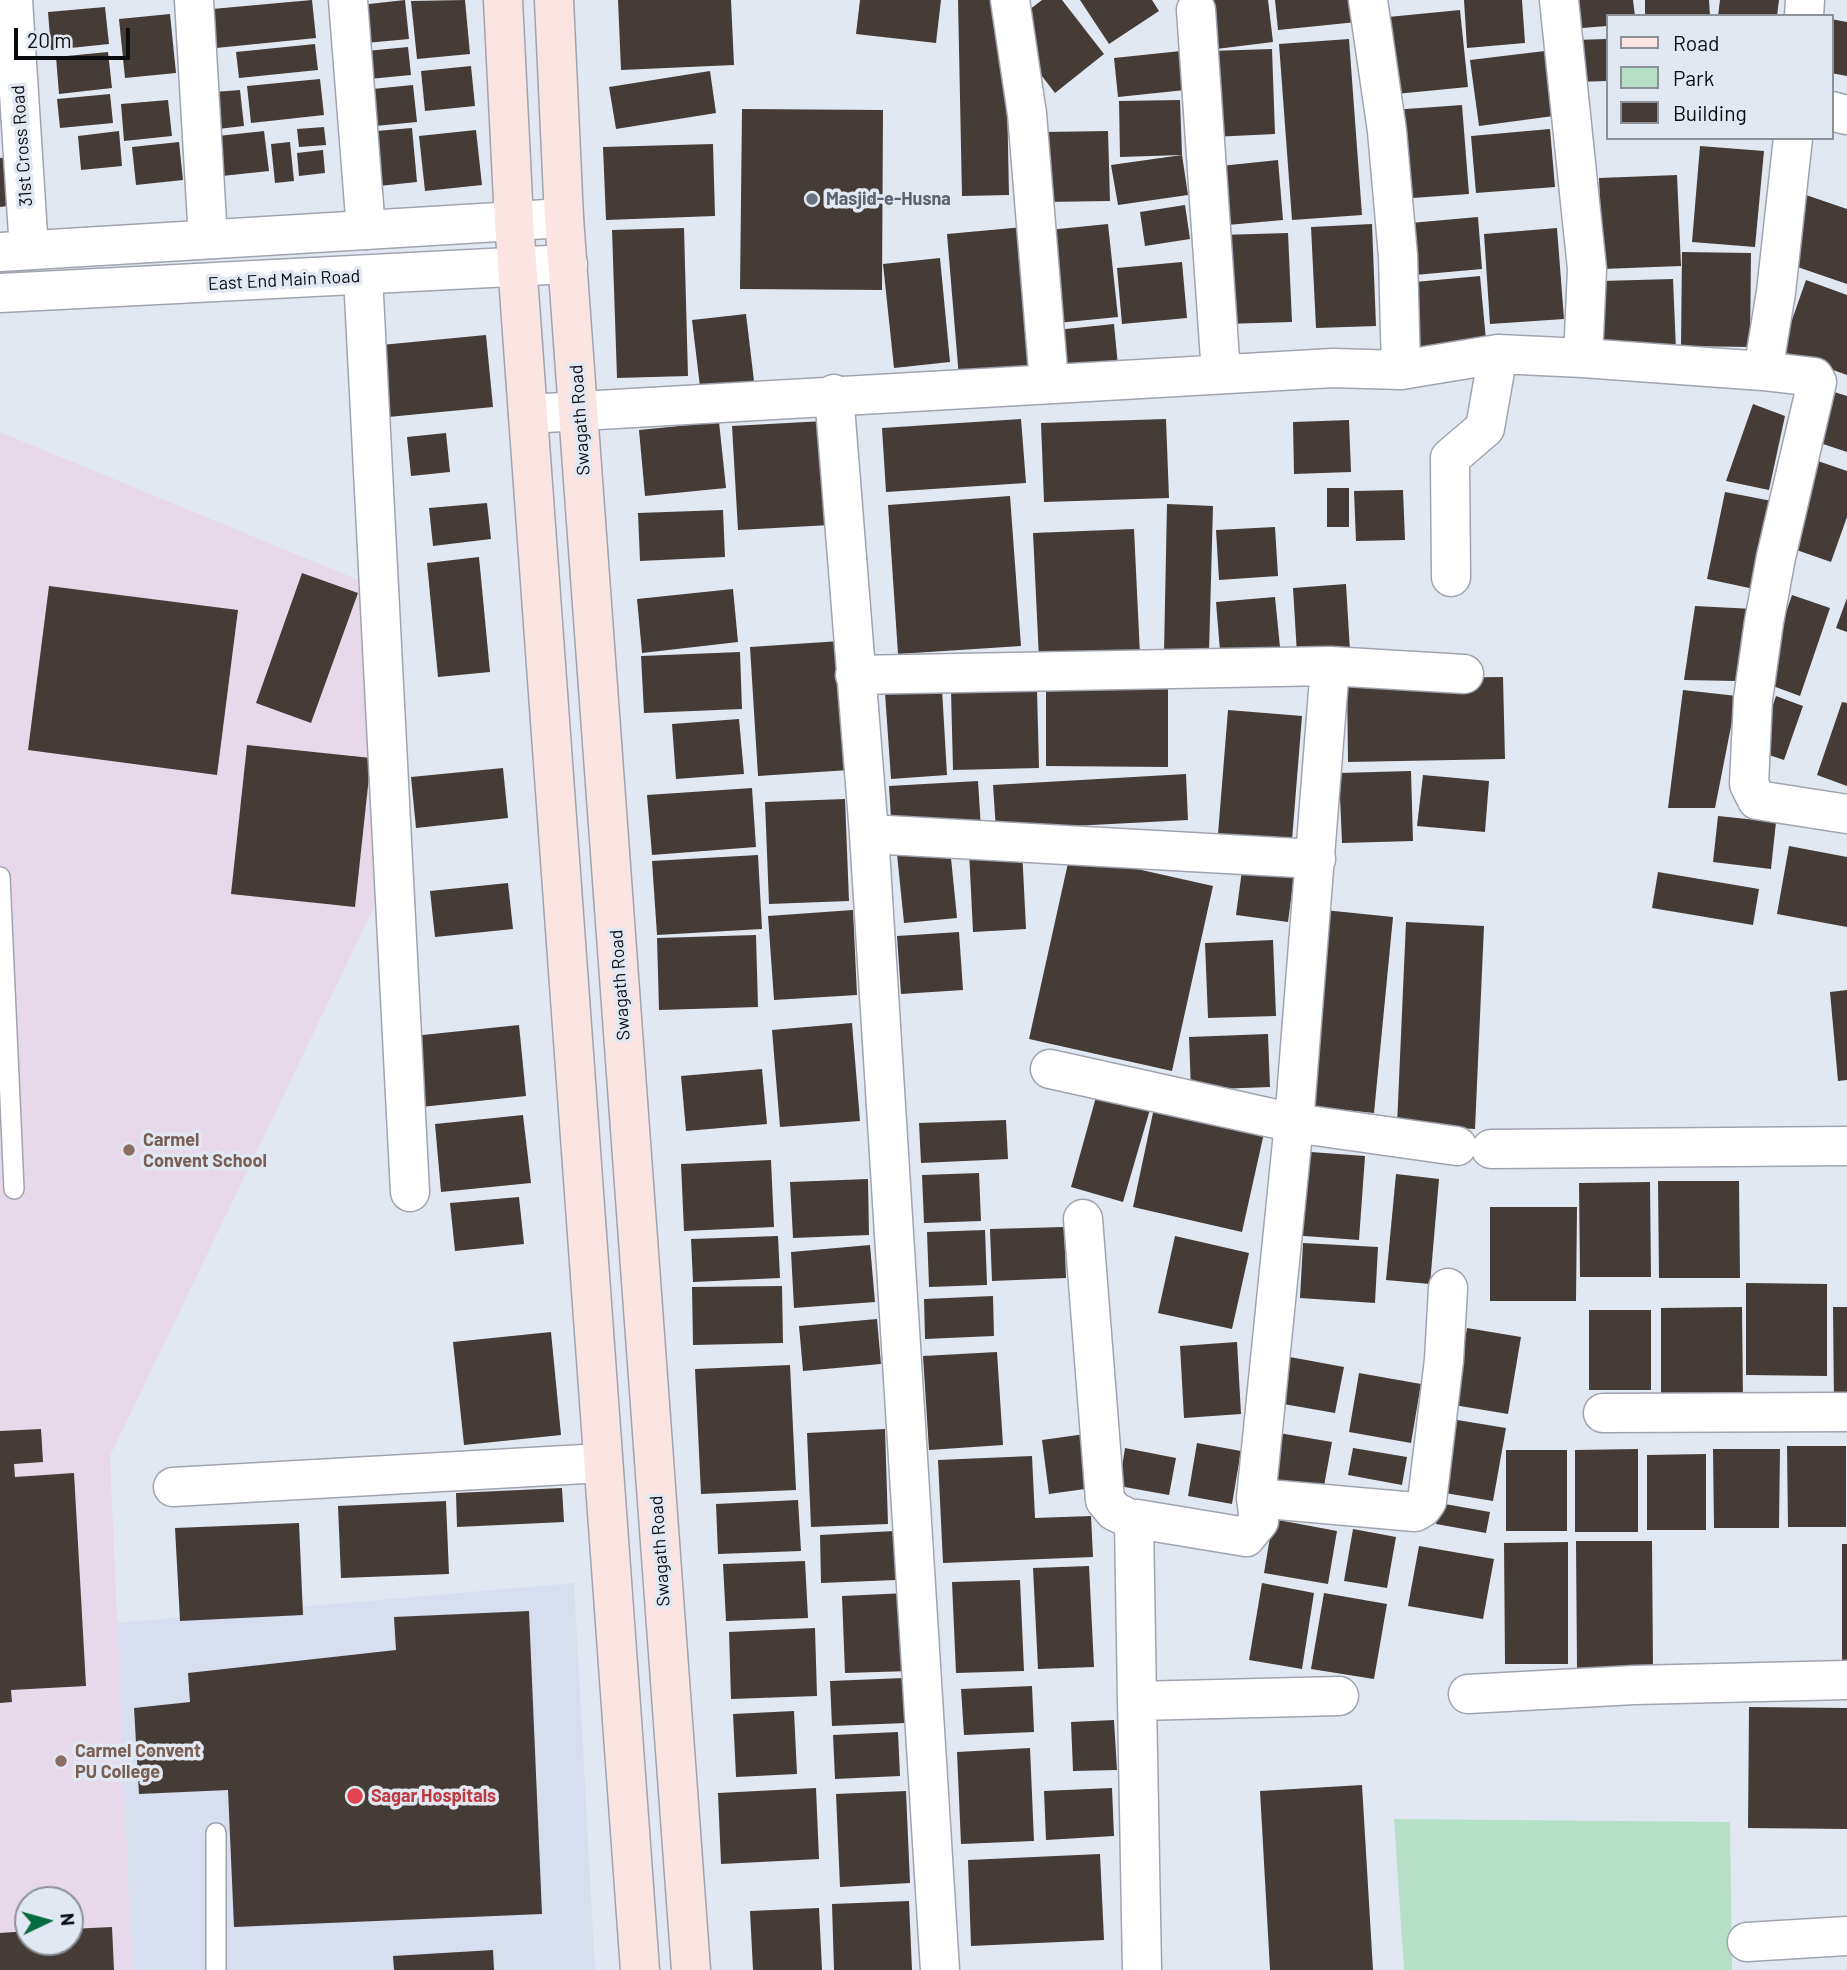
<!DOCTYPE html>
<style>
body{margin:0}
#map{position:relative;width:1847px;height:1970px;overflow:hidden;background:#e2e8f2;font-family:Barlow,sans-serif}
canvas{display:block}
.legend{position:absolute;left:1606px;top:14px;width:228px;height:126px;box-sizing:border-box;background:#e2e8f2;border:2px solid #8c9097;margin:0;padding:9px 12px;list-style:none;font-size:21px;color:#0a0c0f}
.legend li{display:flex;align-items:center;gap:14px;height:35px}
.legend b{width:35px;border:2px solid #8c9097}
.north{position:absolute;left:14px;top:1886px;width:70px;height:70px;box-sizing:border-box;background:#e2e8f2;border:2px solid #8c9097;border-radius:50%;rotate:85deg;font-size:19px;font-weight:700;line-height:28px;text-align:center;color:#0a0c0f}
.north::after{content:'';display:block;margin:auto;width:24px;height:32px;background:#076b41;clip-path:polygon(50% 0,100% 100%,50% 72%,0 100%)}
.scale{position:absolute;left:14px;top:28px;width:116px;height:32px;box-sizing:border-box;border:4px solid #0a0c0f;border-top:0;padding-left:9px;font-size:21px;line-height:24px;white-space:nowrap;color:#0a0c0f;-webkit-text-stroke:5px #e2e8f2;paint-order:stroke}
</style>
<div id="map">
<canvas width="1847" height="1970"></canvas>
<ul class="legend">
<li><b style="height:9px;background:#fce4e2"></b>Road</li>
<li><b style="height:19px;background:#b5dfc7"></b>Park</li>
<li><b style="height:19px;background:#463c37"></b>Building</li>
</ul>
<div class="north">N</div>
<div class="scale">20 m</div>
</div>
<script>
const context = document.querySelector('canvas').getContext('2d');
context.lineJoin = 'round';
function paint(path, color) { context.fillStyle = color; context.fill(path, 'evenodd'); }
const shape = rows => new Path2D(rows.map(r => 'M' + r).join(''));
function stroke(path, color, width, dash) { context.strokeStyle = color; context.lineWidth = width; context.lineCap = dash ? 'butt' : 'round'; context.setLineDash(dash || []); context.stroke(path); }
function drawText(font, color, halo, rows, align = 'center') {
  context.font = font + ' Barlow,sans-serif'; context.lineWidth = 7; context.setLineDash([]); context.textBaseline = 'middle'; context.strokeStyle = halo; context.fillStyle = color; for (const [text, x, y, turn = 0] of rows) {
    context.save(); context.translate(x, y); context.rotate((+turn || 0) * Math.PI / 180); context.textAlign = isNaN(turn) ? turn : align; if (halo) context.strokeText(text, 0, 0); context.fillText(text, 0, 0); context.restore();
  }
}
paint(shape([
 [574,1583,595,1970,132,1970,116,1623]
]), '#d6def0');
paint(shape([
 [0,432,368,584,378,899,110,1456,132,1970,0,1970],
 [28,1900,70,1900,70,1942,28,1942]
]), '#e7d8ea');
paint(shape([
 [1394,1819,1730,1822,1732,1970,1404,1970]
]), '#b5dfc7');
paint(shape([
 [312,0,316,38,216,48,212,9],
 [405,0,409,39,355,44,351,6],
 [465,0,470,54,417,59,411,1],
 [618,0,731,0,734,65,621,70],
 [860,0,941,0,936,43,856,34],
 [958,0,1005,0,1009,195,962,196],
 [1042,0,1062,0,1104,54,1055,93,1028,58,1029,10],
 [1080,0,1152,0,1159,11,1109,44],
 [1202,0,1268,0,1273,42,1208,50],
 [1275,0,1355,0,1357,22,1278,30],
 [1464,0,1522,0,1525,43,1467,48],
 [1579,0,1633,0,1635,16,1607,16,1607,26,1582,28],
 [1645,0,1709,0,1710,16,1645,16],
 [1720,0,1779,0,1777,16,1718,16],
 [105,7,109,44,51,50,48,12],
 [1460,10,1468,87,1396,94,1388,17],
 [170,14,176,73,125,78,119,19],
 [1831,19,1847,22,1847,76,1831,73],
 [1349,39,1362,215,1292,220,1279,44],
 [1607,39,1607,81,1575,82,1573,40],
 [315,44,318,70,239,78,236,52],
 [408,47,411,75,359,80,356,52],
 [1272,49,1275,134,1212,137,1209,51],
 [1553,50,1561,115,1479,126,1470,60],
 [1181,51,1185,90,1118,97,1114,58],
 [108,52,112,88,59,94,56,57],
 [471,66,475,106,425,111,421,71],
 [710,71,716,113,616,129,609,87],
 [320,79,324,115,251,123,247,86],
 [413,85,417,122,365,127,362,90],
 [240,90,244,126,218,129,214,92],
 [110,94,113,123,60,128,57,99],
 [168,100,172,136,124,141,121,104],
 [1180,100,1182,155,1120,157,1119,101],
 [1462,105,1469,194,1398,199,1392,110],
 [742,109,883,110,882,290,740,289],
 [324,127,326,145,299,147,297,129],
 [412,128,417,182,369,187,364,132],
 [1550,129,1555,187,1476,193,1471,136],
 [476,130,482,185,425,191,419,136],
 [119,131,122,166,81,170,78,136],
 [264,131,269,171,222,176,218,136],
 [1108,131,1110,201,1045,202,1044,132],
 [179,142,183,180,136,185,132,147],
 [290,142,294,181,275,183,271,144],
 [713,144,715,216,606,220,603,147],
 [1700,146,1764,151,1755,247,1692,242],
 [323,150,325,173,299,176,297,153],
 [1182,155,1188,195,1118,205,1111,165],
 [18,156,23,204,0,207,0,158],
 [1278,160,1283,220,1216,226,1211,167],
 [1677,175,1681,266,1603,269,1599,178],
 [1806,195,1847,209,1847,284,1783,262],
 [1185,205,1190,239,1145,246,1140,212],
 [1478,217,1482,269,1415,275,1410,223],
 [1108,224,1118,317,1047,324,1038,231],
 [1372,224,1376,326,1316,328,1311,227],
 [1024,227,1036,372,959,378,947,234],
 [684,228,688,376,617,378,612,230],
 [1557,228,1564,319,1490,324,1484,234],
 [1288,233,1292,322,1224,324,1220,235],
 [1682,252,1751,253,1750,347,1681,346],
 [940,258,950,362,894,368,883,264],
 [1182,262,1187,318,1122,324,1117,268],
 [1480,276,1486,340,1411,348,1404,283],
 [1673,279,1676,350,1604,353,1601,281],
 [1806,280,1847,295,1847,375,1781,351],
 [746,314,754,381,700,387,692,320],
 [1114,324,1118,366,1061,371,1056,330],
 [486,335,493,407,388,417,381,345],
 [1831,391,1847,396,1847,452,1814,441],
 [1753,404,1785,416,1769,490,1726,481],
 [1021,419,1026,483,886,492,882,428],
 [1166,419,1169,498,1044,502,1041,423],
 [1349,420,1351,472,1294,474,1293,422],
 [824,421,830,525,738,530,732,426],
 [719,422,726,488,645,496,639,430],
 [446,433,450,472,411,476,407,437],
 [1812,459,1847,471,1847,517,1831,562,1782,545],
 [1327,488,1349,488,1349,527,1327,527],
 [1403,490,1405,540,1356,541,1354,491],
 [1725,492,1772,501,1754,589,1707,579],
 [1010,496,1021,646,898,654,888,505],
 [487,503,491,539,433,546,429,508],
 [1167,504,1213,506,1209,653,1164,652],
 [723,510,725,557,640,561,638,513],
 [1275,527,1278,576,1219,580,1216,530],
 [1134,529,1140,655,1039,659,1033,533],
 [479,557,490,672,438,677,427,563],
 [302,573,358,593,311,723,256,703],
 [1346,584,1350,651,1297,654,1293,588],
 [49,586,238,610,217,775,28,750],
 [733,589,738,642,642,653,637,599],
 [1792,595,1830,608,1800,696,1762,682],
 [1275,597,1281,657,1221,663,1216,602],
 [1847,598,1847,632,1836,628],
 [1695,606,1754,609,1736,681,1684,680],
 [840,641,849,770,758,776,750,647],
 [740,652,742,709,644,713,641,656],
 [1503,677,1505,759,1348,762,1347,679],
 [1046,684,1168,684,1168,767,1046,766],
 [942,689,947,775,891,779,885,693],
 [1037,689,1039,768,953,770,951,691],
 [1683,690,1737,696,1715,808,1668,808],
 [1776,696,1803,706,1784,760,1757,751],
 [1842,702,1847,703,1847,786,1817,775],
 [1228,710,1302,716,1292,840,1218,834],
 [739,719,744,774,676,779,672,724],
 [247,745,371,758,355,907,231,894],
 [503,768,508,818,416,828,411,777],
 [1411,771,1413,841,1342,843,1339,773],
 [1186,774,1188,820,996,830,993,785],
 [1423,775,1489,781,1485,832,1417,826],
 [978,781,981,829,892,835,889,786],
 [752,788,756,847,652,855,647,795],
 [845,799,849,901,769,904,765,802],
 [1718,816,1776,822,1771,869,1713,862],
 [1789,846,1847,857,1847,927,1777,914],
 [950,848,957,918,904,923,897,854],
 [1022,849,1026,929,973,932,969,851],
 [1070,854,1213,886,1172,1071,1029,1039],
 [758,855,762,929,657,935,652,861],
 [1242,870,1294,877,1288,922,1236,915],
 [1658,872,1759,889,1753,925,1652,908],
 [508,883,513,929,435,937,430,891],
 [853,910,857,995,774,1000,768,916],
 [1324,910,1393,917,1374,1113,1305,1106],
 [1406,922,1484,926,1475,1129,1397,1125],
 [959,932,963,990,901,994,897,936],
 [756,935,758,1007,659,1010,657,938],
 [1273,940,1276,1016,1208,1018,1205,943],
 [1847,990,1847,1080,1838,1081,1830,992],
 [852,1023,860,1121,780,1127,772,1030],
 [519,1025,526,1096,421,1107,413,1036],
 [1268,1034,1270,1087,1191,1090,1189,1037],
 [762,1069,767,1124,686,1131,681,1076],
 [1098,1090,1151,1106,1123,1202,1071,1187],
 [1154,1108,1264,1133,1242,1232,1133,1207],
 [523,1115,531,1183,441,1192,435,1124],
 [1006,1120,1008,1159,921,1163,919,1123],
 [1297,1151,1365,1156,1359,1240,1291,1235],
 [771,1160,774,1227,684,1231,681,1164],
 [979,1173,981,1221,924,1223,922,1175],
 [1396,1174,1439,1179,1430,1284,1386,1280],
 [868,1179,869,1235,793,1238,790,1182],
 [1658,1181,1739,1181,1740,1278,1659,1278],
 [1650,1182,1651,1277,1580,1277,1579,1183],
 [519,1197,524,1244,455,1251,450,1203],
 [1490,1207,1577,1207,1576,1301,1490,1301],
 [1064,1227,1066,1278,992,1281,990,1229],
 [985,1230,987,1285,929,1287,927,1232],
 [778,1236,780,1278,693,1282,691,1239],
 [1175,1236,1249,1253,1232,1329,1158,1313],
 [1303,1243,1378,1247,1375,1303,1300,1298],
 [870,1245,875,1302,794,1308,791,1252],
 [1746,1283,1827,1284,1827,1376,1746,1375],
 [782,1286,783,1343,693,1345,692,1287],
 [993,1296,994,1336,925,1339,924,1299],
 [1742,1307,1743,1399,1661,1399,1661,1308],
 [1833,1307,1847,1307,1847,1403,1834,1403],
 [1589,1310,1651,1310,1651,1390,1589,1390],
 [877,1319,881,1364,803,1371,799,1326],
 [1467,1328,1521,1337,1508,1414,1454,1405],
 [551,1332,561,1435,464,1445,453,1342],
 [1237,1342,1241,1414,1184,1418,1180,1346],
 [997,1352,1003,1445,929,1450,923,1356],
 [1279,1355,1344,1367,1335,1413,1272,1402],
 [790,1365,796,1490,701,1494,695,1369],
 [1359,1373,1421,1384,1411,1443,1349,1432],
 [1451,1419,1506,1428,1493,1501,1439,1492],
 [41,1429,43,1462,14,1464,15,1477,74,1473,86,1686,11,1690,12,1702,0,1703,0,1431],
 [885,1429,888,1524,811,1527,807,1433],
 [1273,1432,1332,1442,1322,1497,1263,1486],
 [1085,1434,1092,1488,1049,1494,1042,1440],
 [1197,1443,1241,1451,1232,1504,1188,1496],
 [1787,1446,1846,1446,1846,1527,1788,1527],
 [1125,1448,1176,1458,1169,1495,1119,1486],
 [1353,1448,1407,1457,1402,1485,1348,1475],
 [1638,1449,1638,1532,1575,1532,1575,1450],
 [1713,1449,1780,1449,1779,1528,1714,1528],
 [1506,1450,1567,1450,1567,1531,1506,1531],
 [1706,1454,1706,1530,1647,1530,1647,1455],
 [1032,1456,1035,1518,1091,1516,1093,1557,943,1563,938,1460],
 [562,1488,564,1522,457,1527,456,1493],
 [798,1500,801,1551,718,1554,716,1504],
 [446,1501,449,1574,341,1578,338,1506],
 [1439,1503,1490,1512,1486,1533,1436,1524],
 [1273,1519,1337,1531,1328,1584,1264,1573],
 [299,1523,303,1615,180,1621,175,1528],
 [1353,1529,1396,1537,1387,1588,1344,1581],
 [894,1531,896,1580,821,1583,820,1535],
 [1576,1541,1652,1541,1653,1668,1577,1669],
 [1568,1542,1568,1664,1505,1664,1504,1543],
 [1842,1544,1847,1544,1847,1665,1842,1665],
 [1419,1546,1494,1559,1483,1619,1408,1606],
 [805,1561,808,1618,726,1621,723,1564],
 [1089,1566,1094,1667,1038,1669,1033,1568],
 [1020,1580,1024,1671,956,1673,952,1582],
 [1262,1583,1314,1593,1302,1669,1249,1660],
 [907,1593,910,1671,845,1673,842,1596],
 [1324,1593,1387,1604,1374,1679,1311,1669],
 [529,1611,542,1914,234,1927,228,1790,139,1794,134,1708,190,1702,188,1673,396,1650,394,1617],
 [815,1628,817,1696,731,1699,729,1632],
 [904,1678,906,1723,832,1726,830,1681],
 [1032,1686,1034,1732,964,1735,961,1689],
 [1749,1707,1847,1708,1847,1829,1748,1828],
 [794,1711,797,1774,736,1777,733,1714],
 [1114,1720,1117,1770,1073,1771,1071,1722],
 [898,1732,900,1776,835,1779,833,1735],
 [1030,1748,1034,1841,961,1844,957,1752],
 [1362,1785,1373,1970,1270,1970,1260,1791],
 [816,1788,819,1859,721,1864,718,1793],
 [1112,1788,1114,1836,1046,1840,1044,1791],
 [906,1791,910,1883,840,1887,836,1794],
 [1100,1854,1104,1940,971,1946,968,1860],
 [909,1901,912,1970,834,1970,832,1904],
 [819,1908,822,1970,753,1970,750,1911],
 [112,1927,114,1970,0,1970,0,1933,28,1931,28,1942,70,1942,70,1929],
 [493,1950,494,1970,394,1970,393,1956]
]), '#463c37');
const service = shape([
 [0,877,14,1189],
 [216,1970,216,1833]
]);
const minor = shape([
 [13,0,29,250],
 [194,0,208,239],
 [348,0,366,230],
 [1010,0,1027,114,1049,383],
 [1368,0,1387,131,1398,256,1401,370],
 [1196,10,1221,374],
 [1804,16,1805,0],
 [1831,111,1847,115],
 [363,276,410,1192],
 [1583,358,1763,371,1776,292,1793,138],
 [1763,371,1814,377,1817,382,1776,557,1764,622,1753,699,1749,784,1757,800,1847,814],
 [834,394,869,834,940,1970],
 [528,414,1333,368,1401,370,1498,354,1583,358,1587,269,1559,0],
 [1451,577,1450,458,1485,428,1498,354],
 [855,675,1330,666],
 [869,834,1316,859],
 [1050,1069,1294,1123,1457,1146],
 [1491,1149,1847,1146],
 [1083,1219,1105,1500,1114,1511,1134,1521],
 [1603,1413,1847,1412],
 [173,1487,602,1463],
 [1256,1498,1415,1512,1422,1508,1427,1501,1444,1360,1448,1288],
 [1468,1694,1634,1685,1847,1680],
 [1137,1701,1134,1521,1137,1519,1246,1537,1259,1521,1256,1498,1294,1123,1330,666,1464,674],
 [1747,1942,1847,1936],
 [1142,1970,1137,1701,1339,1696]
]);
const tertiary = shape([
 [0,252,564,218],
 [0,293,568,264]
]);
const secondary = shape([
 [503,0,514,221,640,1970],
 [554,0,564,218,691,1970]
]);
stroke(service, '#a0a4af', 22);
stroke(minor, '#a0a4af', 41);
stroke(tertiary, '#a0a4af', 41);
stroke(secondary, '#a0a4af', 41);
stroke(service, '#fff', 19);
stroke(minor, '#fff', 38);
stroke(tertiary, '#fff', 38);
stroke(secondary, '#fce4e2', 38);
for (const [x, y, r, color] of [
 [812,199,7,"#6b7280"],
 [129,1150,7,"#8d6e63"],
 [61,1761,7,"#8d6e63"],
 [355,1796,9,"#e0444e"]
]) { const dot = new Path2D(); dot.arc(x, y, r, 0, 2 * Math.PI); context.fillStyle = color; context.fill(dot); stroke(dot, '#e2e8f2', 2.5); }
drawText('18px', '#0a0c0f', '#e2e8f2', [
 ["31st Cross Road",22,146,-94],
 ["East End Main Road",284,280,-3],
 ["Swagath Road",580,420,-94],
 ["Swagath Road",620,985,-94],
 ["Swagath Road",660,1551,-94]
]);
drawText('bold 18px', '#5b616d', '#e2e8f2', [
 ["Masjid-e-Husna",826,199]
], 'left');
drawText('bold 18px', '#785e54', '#e2e8f2', [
 ["Carmel",143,1140],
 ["Convent School",143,1161],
 ["Carmel Convent",75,1751],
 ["PU College",75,1772]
], 'left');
drawText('bold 18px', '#be3a42', '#e2e8f2', [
 ["Sagar Hospitals",371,1796]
], 'left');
</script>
